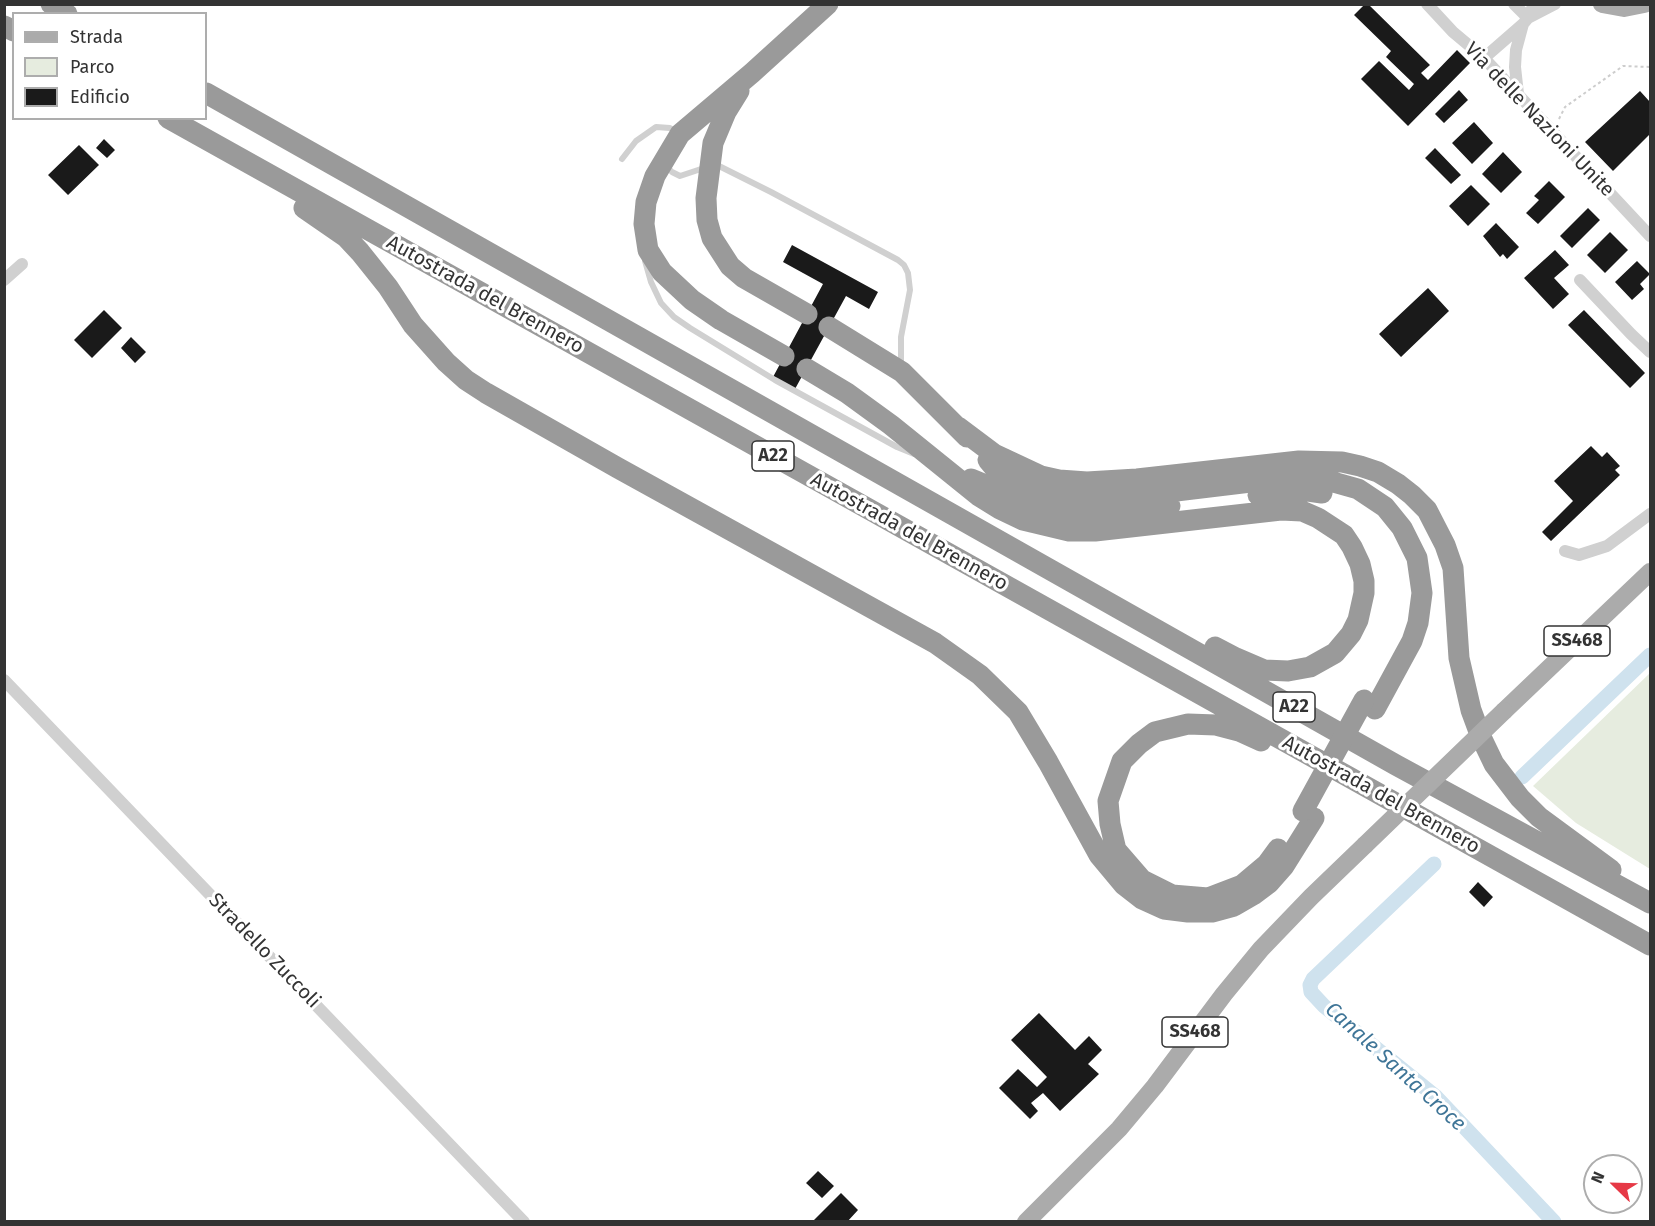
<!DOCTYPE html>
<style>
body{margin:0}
#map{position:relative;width:1655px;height:1226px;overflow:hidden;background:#fff;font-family:"Fira Sans",sans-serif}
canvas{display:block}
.frame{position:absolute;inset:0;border:6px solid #333;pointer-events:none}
.legend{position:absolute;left:12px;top:12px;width:195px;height:108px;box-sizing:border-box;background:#fff;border:2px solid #adadad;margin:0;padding:8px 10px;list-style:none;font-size:18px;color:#333}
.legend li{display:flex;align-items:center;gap:12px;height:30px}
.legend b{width:30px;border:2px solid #adadad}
.north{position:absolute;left:1583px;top:1154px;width:60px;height:60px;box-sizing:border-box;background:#fff;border:2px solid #adadad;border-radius:50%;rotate:293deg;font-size:16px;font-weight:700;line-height:24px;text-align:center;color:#333}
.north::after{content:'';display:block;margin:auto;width:21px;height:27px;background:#e63946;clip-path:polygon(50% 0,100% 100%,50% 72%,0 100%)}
</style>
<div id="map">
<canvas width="1655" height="1226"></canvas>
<div class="frame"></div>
<ul class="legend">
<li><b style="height:8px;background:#ababab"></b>Strada</li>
<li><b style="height:16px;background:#e6ecdf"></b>Parco</li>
<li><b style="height:16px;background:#1a1a1a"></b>Edificio</li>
</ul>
<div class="north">N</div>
</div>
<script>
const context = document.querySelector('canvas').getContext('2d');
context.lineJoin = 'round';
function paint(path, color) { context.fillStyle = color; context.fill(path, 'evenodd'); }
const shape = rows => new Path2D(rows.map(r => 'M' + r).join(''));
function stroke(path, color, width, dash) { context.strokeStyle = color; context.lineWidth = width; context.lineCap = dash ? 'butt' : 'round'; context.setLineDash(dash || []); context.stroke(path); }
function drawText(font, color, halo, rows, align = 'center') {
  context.font = font + ' "Fira Sans",sans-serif'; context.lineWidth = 6; context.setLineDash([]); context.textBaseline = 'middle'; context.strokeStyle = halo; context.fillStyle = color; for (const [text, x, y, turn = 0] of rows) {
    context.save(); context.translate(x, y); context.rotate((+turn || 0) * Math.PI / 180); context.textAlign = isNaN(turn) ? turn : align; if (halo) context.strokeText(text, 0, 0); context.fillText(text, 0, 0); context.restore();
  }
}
paint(shape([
 [1650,673,1650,869,1576,823,1533,786]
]), '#e6ecdf');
stroke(shape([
 [1522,777,1650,655],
 [1434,864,1313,979,1310,985,1311,992,1324,1006,1435,1096,1554,1222]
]), '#cfe2ee', 15);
paint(shape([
 [1364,5,1369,5,1430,65,1421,73,1428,80,1457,50,1470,63,1408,126,1361,79,1379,61,1409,90,1414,84,1386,57,1391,51,1354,15],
 [1459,90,1468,100,1444,123,1435,114],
 [1640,91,1650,102,1650,134,1613,171,1585,142],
 [1474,122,1493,143,1472,164,1452,143],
 [104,139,115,150,107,158,96,148],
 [79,145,99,165,68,195,48,175],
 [1435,148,1461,175,1451,184,1425,158],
 [1503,152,1522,172,1501,193,1482,174],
 [1549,181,1565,197,1538,224,1526,213,1539,200,1534,196],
 [1471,185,1490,204,1468,226,1449,206],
 [1588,208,1600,220,1572,248,1560,236],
 [1496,223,1519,247,1507,259,1503,254,1500,257,1483,236],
 [1610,232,1628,250,1605,273,1587,255],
 [792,245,878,292,869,309,846,296,795,389,773,377,823,284,783,262],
 [1555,250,1569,265,1554,278,1569,294,1553,309,1524,278],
 [1637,261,1650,274,1640,284,1644,289,1632,300,1615,282],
 [1428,288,1449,311,1401,357,1379,334],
 [104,310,122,328,92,358,74,340],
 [1584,310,1645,373,1630,388,1568,325],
 [131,337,146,352,135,363,121,348],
 [1591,446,1602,457,1607,452,1620,466,1615,470,1620,475,1551,541,1542,532,1573,501,1554,481],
 [1478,882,1493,897,1484,907,1469,892],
 [1039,1013,1075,1050,1089,1036,1102,1050,1088,1064,1099,1074,1060,1111,1043,1093,1031,1103,1038,1111,1030,1119,999,1088,1018,1069,1037,1087,1047,1077,1011,1040],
 [818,1171,834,1186,822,1198,806,1183],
 [841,1193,858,1210,847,1222,812,1222]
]), '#1a1a1a');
stroke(shape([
 [1559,119,1565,107,1623,66,1650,67]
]), '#cdcdcd', 2, [3, 3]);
stroke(shape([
 [622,159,636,141,656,127,670,128,677,132],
 [715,164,771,192,898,260,904,265,908,273,910,290,901,337,901,365],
 [666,166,672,172,680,176,704,168],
 [645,261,651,282,661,303,674,317,690,328,775,380,897,447,914,454]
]), '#d0d0d0', 6);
stroke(shape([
 [1427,4,1453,32,1484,58,1650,236],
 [1514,4,1528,18],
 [1528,18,1555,4],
 [1484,58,1523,24,1528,18,1534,4],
 [1518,94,1515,67,1516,50,1523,24],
 [4,280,22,264],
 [1580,280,1631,334,1650,352],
 [1565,551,1579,555,1607,546,1650,514],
 [4,680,524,1222]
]), '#d0d0d0', 12);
stroke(shape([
 [1602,4,1624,8,1644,4],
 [1504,711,1650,572],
 [1026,1222,1119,1129,1155,1086,1224,994,1261,949,1311,897,1365,845]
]), '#ababab', 18);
stroke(shape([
 [51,4,67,14],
 [4,26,14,31],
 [739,91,726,112,713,143,706,198,707,220,712,238,730,266,744,278,807,314],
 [206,93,1396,765,1650,903],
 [168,118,1650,945],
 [304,208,346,237,360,252,388,287,413,325,446,362,466,380,486,393,618,468,935,643,980,675,1018,712,1048,762,1099,855,1124,885,1142,899,1164,909,1188,912,1212,912,1234,906,1253,895,1269,883,1284,866,1314,818],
 [829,327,902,372,967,437],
 [784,356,721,320,692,300,662,272,648,250,644,224,646,202,655,176,680,134,752,73,828,4],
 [807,369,847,393,891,425,979,496,1000,509,1023,520,1069,531,1095,531,1281,510,1302,511,1318,518,1344,535,1352,547,1360,564,1364,581,1364,593,1358,620,1351,634,1335,653,1310,667,1288,671,1264,670,1236,658,1215,647],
 [958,427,994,454,1041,476,1059,480,1087,482,1137,479,1299,461,1342,462,1360,466,1378,472,1398,484,1412,495,1427,510,1445,545,1453,568,1459,658,1471,710,1481,737,1494,764,1520,798,1539,817,1611,870],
 [988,460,993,466,1018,483,1058,497,1078,500,1143,495,1292,477,1326,480,1358,489,1385,507,1402,528,1417,558,1422,593,1418,623,1412,641,1375,709],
 [971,479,1034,505,1061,512,1102,514,1170,506],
 [1258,495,1308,491,1322,493],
 [1261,741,1239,731,1216,725,1188,724,1155,732,1139,744,1122,761,1108,801,1110,824,1116,850,1142,880,1172,895,1208,898,1242,885,1267,864,1278,849]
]), '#9a9a9a', 21);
stroke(shape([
 [1365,845,1504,711]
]), '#ababab', 18);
stroke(shape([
 [1303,811,1364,700]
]), '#9a9a9a', 21);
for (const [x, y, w] of [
 [773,456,42],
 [1577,641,66],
 [1294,707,42],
 [1195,1032,66]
]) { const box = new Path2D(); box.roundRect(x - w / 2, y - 15, w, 30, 4.5); context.fillStyle = '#fff'; context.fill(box); stroke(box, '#333', 1.5); }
drawText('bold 18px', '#333', null, [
 ["A22",773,456],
 ["SS468",1577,641],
 ["A22",1294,707],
 ["SS468",1195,1032]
]);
drawText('20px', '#333', '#fff', [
 ["Via delle Nazioni Unite",1539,120,46],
 ["Autostrada del Brennero",485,295,29],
 ["Autostrada del Brennero",909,532,29],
 ["Autostrada del Brennero",1381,795,29],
 ["Stradello Zuccoli",264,951,46]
]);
drawText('italic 21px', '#3f7597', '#fff', [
 ["Canale Santa Croce",1395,1067,42]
]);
</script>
